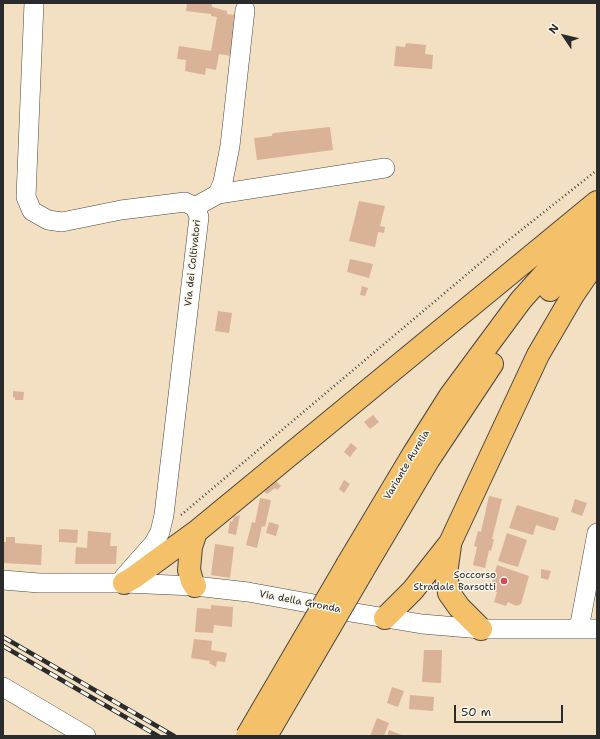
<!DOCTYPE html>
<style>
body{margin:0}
#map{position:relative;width:600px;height:739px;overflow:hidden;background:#f3dfc2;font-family:"Shantell Sans",sans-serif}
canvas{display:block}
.frame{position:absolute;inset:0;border:4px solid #2b2b2b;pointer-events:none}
.north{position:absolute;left:544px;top:16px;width:40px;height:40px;-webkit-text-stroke:3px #fbf7ec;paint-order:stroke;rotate:305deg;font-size:11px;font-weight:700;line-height:16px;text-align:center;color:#2b2b2b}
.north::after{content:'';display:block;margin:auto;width:14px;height:18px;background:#2b2b2b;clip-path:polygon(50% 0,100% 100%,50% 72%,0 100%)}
.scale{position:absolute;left:454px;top:705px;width:109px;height:18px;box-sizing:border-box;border:2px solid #2b2b2b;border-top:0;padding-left:5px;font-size:12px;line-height:14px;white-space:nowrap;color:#2b2b2b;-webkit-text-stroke:3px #fbf7ec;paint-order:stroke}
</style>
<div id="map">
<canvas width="600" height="739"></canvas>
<div class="frame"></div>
<div class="north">N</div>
<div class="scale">50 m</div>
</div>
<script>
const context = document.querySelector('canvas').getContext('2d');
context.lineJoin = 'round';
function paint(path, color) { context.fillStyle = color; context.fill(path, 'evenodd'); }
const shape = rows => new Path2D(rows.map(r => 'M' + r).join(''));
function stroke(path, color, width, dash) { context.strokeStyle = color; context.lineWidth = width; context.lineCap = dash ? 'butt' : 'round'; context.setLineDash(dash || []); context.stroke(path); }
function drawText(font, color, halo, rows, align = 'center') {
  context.font = font + ' "Shantell Sans",sans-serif'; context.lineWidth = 3; context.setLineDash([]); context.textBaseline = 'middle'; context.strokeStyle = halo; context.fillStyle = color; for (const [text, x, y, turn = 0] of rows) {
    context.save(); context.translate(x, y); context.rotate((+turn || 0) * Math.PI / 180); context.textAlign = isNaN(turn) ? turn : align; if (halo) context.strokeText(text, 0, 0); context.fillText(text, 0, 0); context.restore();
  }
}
paint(shape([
 [187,3,212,3,212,7,227,11,227,14,236,15,231,56,219,54,216,70,206,68,205,75,185,71,186,60,177,59,179,46,211,51,217,17,211,16,211,14,186,11],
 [406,43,426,45,425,54,433,55,432,69,394,66,396,46,405,47],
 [330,127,333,150,257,160,254,138,272,136,272,134,274,133],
 [359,201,385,206,380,226,385,227,384,233,378,232,375,247,349,241],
 [350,259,373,264,369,278,347,272],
 [362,286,368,288,365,296,360,295],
 [218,311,232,313,229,333,215,331],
 [13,391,24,392,23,400,15,400,15,398,13,397],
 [373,415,379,422,370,429,364,422],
 [351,443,357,448,350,457,344,452],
 [344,480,350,484,344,493,339,489],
 [276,481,281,486,277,490,275,488,267,494,264,491],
 [489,496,502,499,492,539,494,539,491,551,489,550,485,568,473,565,477,547,474,546,478,531,481,532],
 [260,498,271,500,265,527,262,526,257,548,246,545,252,522,255,523],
 [575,499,587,503,582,516,571,512],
 [517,505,559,518,555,531,536,525,533,535,509,528],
 [240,515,236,535,228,533,230,521,232,522,234,517],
 [269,522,279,525,276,536,266,533],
 [59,529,78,530,77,543,59,542],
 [88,531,111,533,110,546,117,546,116,564,75,564,76,547,87,548],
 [507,533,527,540,518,567,498,561],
 [6,537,15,537,15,543,42,545,41,565,3,563,3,542,6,542],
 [215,544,234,547,230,578,211,575],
 [497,565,529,576,521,604,516,606,508,602,506,606,494,602,497,592,490,590],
 [541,569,551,571,548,580,541,578],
 [211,605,233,607,232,627,214,625,213,633,195,632,197,608,211,609],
 [194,639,212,641,211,650,227,653,225,662,217,661,216,667,209,663,210,661,191,658],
 [424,650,442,650,441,683,422,682],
 [392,687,404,691,398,707,387,703],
 [410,695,434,697,433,711,409,709],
 [377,718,389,723,384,736,370,736],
 [389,730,404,736,387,736]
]), '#dab297');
const minor = shape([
 [34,3,26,197,32,211,48,220,62,222,121,210,185,202,195,207,199,217,164,515,160,532,154,543,124,577],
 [218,194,223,182,230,146,245,10],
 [195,207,218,194,385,168],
 [3,580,39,583,124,583,195,586,248,592,314,604,350,612,422,624,481,629,597,629],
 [579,629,597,533],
 [3,687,86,736]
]);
const highway = shape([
 [550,290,597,239],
 [450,545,446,574,449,593,459,607,481,629],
 [347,565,414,453,450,396,521,300,592,221],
 [362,572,429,459,492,364],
 [124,583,133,578,196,532,597,202],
 [195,586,192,581,189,570,191,547,196,532],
 [385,618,413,590,450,543,538,355,573,295,597,260]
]);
stroke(minor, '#494642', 20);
stroke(highway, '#494642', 24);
stroke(shape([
 [181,515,491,254,597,170]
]), '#494642', 2.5, [1, 3]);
stroke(minor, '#fff', 19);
stroke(highway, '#f4c16a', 22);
const rail = shape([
 [3,637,174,736],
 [3,646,158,736]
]);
stroke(rail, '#2b2b2b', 4.5);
stroke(rail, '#fbf7ec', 3, [9]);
const highwayBridge = shape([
 [247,736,347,565],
 [266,736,362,572]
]);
stroke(highwayBridge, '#494642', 24, []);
stroke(highwayBridge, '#f4c16a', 22);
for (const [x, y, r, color] of [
 [504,581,4,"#d1495b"]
]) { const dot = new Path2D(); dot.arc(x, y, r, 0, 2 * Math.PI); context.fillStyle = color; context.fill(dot); stroke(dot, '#fbf7ec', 1.5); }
drawText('10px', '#2b2b2b', '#fbf7ec', [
 ["Via dei Coltivatori",193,263,-84],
 ["Variante Aurelia",407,465,-59],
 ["Via della Gronda",300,602,11]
]);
drawText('10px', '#2b2b2b', '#fbf7ec', [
 ["Soccorso",496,575],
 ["Stradale Barsotti",496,587]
], 'right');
</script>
